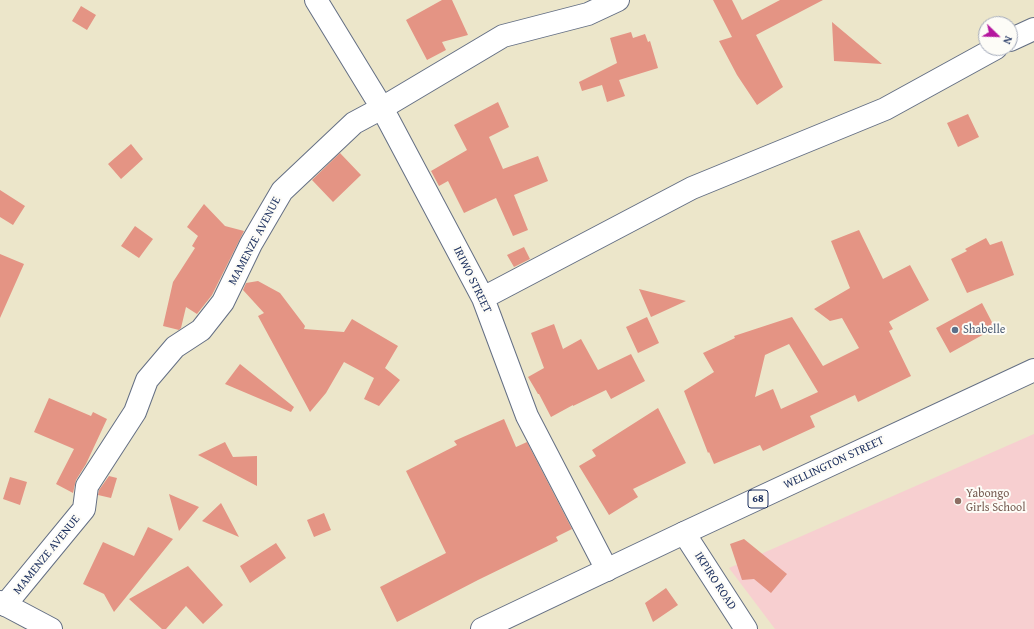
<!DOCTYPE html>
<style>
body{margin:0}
#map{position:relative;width:1034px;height:629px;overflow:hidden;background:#ece6ca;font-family:"Gentium Book Plus",serif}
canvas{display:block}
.north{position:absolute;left:978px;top:16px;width:40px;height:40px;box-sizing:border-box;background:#fdfcf7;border:1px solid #a3aaba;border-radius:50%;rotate:113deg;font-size:11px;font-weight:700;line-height:16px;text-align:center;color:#1b2f5e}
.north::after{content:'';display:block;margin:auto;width:14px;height:18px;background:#b5179e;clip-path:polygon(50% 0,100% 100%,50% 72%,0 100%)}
</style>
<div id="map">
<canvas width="1034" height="629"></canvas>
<div class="north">N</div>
</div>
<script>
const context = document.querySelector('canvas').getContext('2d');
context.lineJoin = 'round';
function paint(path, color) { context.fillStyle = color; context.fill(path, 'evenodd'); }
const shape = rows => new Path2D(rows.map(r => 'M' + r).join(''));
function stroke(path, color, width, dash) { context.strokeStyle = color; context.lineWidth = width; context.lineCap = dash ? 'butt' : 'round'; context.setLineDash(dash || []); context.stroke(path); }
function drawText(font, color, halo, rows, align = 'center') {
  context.font = font + ' "Gentium Book Plus",serif'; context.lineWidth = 4; context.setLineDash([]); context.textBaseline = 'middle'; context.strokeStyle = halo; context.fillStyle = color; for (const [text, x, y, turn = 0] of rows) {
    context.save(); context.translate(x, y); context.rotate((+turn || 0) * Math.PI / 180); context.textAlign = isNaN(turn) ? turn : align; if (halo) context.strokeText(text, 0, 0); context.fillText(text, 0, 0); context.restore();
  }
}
paint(shape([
 [1034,434,1034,629,775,629,729,568]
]), '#f7cfd0');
paint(shape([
 [442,0,452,0,468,35,442,42,446,50,427,60,406,20],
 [713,0,732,0,742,20,780,0,823,0,756,35,783,87,757,105,737,75,719,41,732,37],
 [81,6,96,15,87,30,72,21],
 [832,22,882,64,834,61],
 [631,32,633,38,645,34,648,42,650,41,658,68,619,80,625,96,607,102,602,85,582,91,579,82,617,63,610,38],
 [498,102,509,127,489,137,503,169,538,156,548,181,514,195,528,230,513,236,496,198,464,213,448,181,439,186,431,171,467,150,454,125],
 [968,114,979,137,958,147,947,123],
 [131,144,143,159,121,179,108,164],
 [340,153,361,175,333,202,312,180],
 [0,190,25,206,13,225,0,217],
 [204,204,225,226,244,231,212,295,197,314,186,307,181,328,179,330,163,326,173,282,195,248,192,246,198,236,187,227],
 [135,226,153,239,139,258,121,246],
 [859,230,883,279,910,265,929,300,889,322,893,329,889,331,911,376,858,402,855,395,810,416,815,427,763,451,760,445,714,464,709,452,708,453,684,391,714,372,703,353,735,338,734,336,792,317,823,366,859,348,842,318,830,321,814,309,850,288,831,241],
 [789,344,818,392,781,409,773,389,755,397,765,355],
 [986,238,990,245,1002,241,1014,275,967,293,951,259,967,251,965,249],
 [524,247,530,259,514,267,507,255],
 [0,254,24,264,0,318],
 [258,281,280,293,305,326,304,329,344,332,352,319,398,346,385,368,400,380,379,406,364,399,374,378,344,362,326,393,310,412,258,316,264,313,243,290,246,283],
 [639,289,686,301,651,317],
 [982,303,995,328,950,353,936,328],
 [647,317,659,343,638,353,626,327],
 [554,324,563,349,581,339,598,370,631,354,645,381,611,399,606,390,573,406,573,405,551,417,539,394,538,394,528,377,544,368,531,333],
 [240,364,294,407,291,412,225,384],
 [49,398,91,416,93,412,107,419,86,464,76,480,73,493,56,484,74,449,34,432],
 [658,408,686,463,633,489,638,497,609,515,579,466,596,456,592,450],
 [504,419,516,447,527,442,572,529,556,537,558,541,478,580,397,622,380,587,446,553,406,471,457,445,454,441],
 [225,442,233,457,257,456,257,486,198,455],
 [109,476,117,478,111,498,98,495,99,490],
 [10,477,27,482,20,505,3,499],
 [169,494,199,507,179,531],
 [221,503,239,537,202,521],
 [324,513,331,530,314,537,307,520],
 [148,527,173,539,114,612,104,594,83,584,103,542,134,556],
 [744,539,787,574,771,593,754,579,742,580,730,544],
 [276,543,286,558,250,583,240,566],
 [188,566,223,605,203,624,186,606,166,629,162,629,129,599],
 [666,588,678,605,653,622,645,603]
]), '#e49484');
const street = shape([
 [316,0,382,108,483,298,527,416,607,570],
 [1010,40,1034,29],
 [483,298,692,188,885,109,996,48],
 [5,605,84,509,87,486,135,412,147,380,175,347,201,330,223,302,251,244,282,191,354,123,382,108,503,36,588,14,618,0]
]);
const secondary = shape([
 [684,533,746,629],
 [0,602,51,629]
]);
const primary = shape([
 [482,629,684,533,1034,370]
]);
stroke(street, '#646f84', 24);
stroke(secondary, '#646f84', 24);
stroke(primary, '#646f84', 24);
stroke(street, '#fff', 22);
stroke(secondary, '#fff', 22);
stroke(primary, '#fff', 22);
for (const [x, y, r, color] of [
 [955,330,4,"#5c6f8a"],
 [958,501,4,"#8d6e63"]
]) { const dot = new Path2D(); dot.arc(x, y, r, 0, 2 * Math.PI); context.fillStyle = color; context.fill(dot); stroke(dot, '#fdfcf7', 1.5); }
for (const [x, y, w] of [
 [758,499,20]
]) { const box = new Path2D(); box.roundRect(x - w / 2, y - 9, w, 18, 3); context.fillStyle = '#fdfcf7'; context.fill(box); stroke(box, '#1b2f5e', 1); }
drawText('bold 11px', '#1b2f5e', null, [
 ["68",758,499]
]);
drawText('12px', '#1b2f5e', '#fdfcf7', [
 ["MAMENZE AVENUE",255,241,-62],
 ["IRIWO STREET",472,280,64],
 ["WELLINGTON STREET",834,463,-25],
 ["MAMENZE AVENUE",47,555,-51],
 ["IKPIRO ROAD",715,581,57]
]);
drawText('12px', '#4e5e75', '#fdfcf7', [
 ["Shabelle",963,330]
], 'left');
drawText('12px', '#785e54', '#fdfcf7', [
 ["Yabongo",966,494],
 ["Girls School",966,508]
], 'left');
</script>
